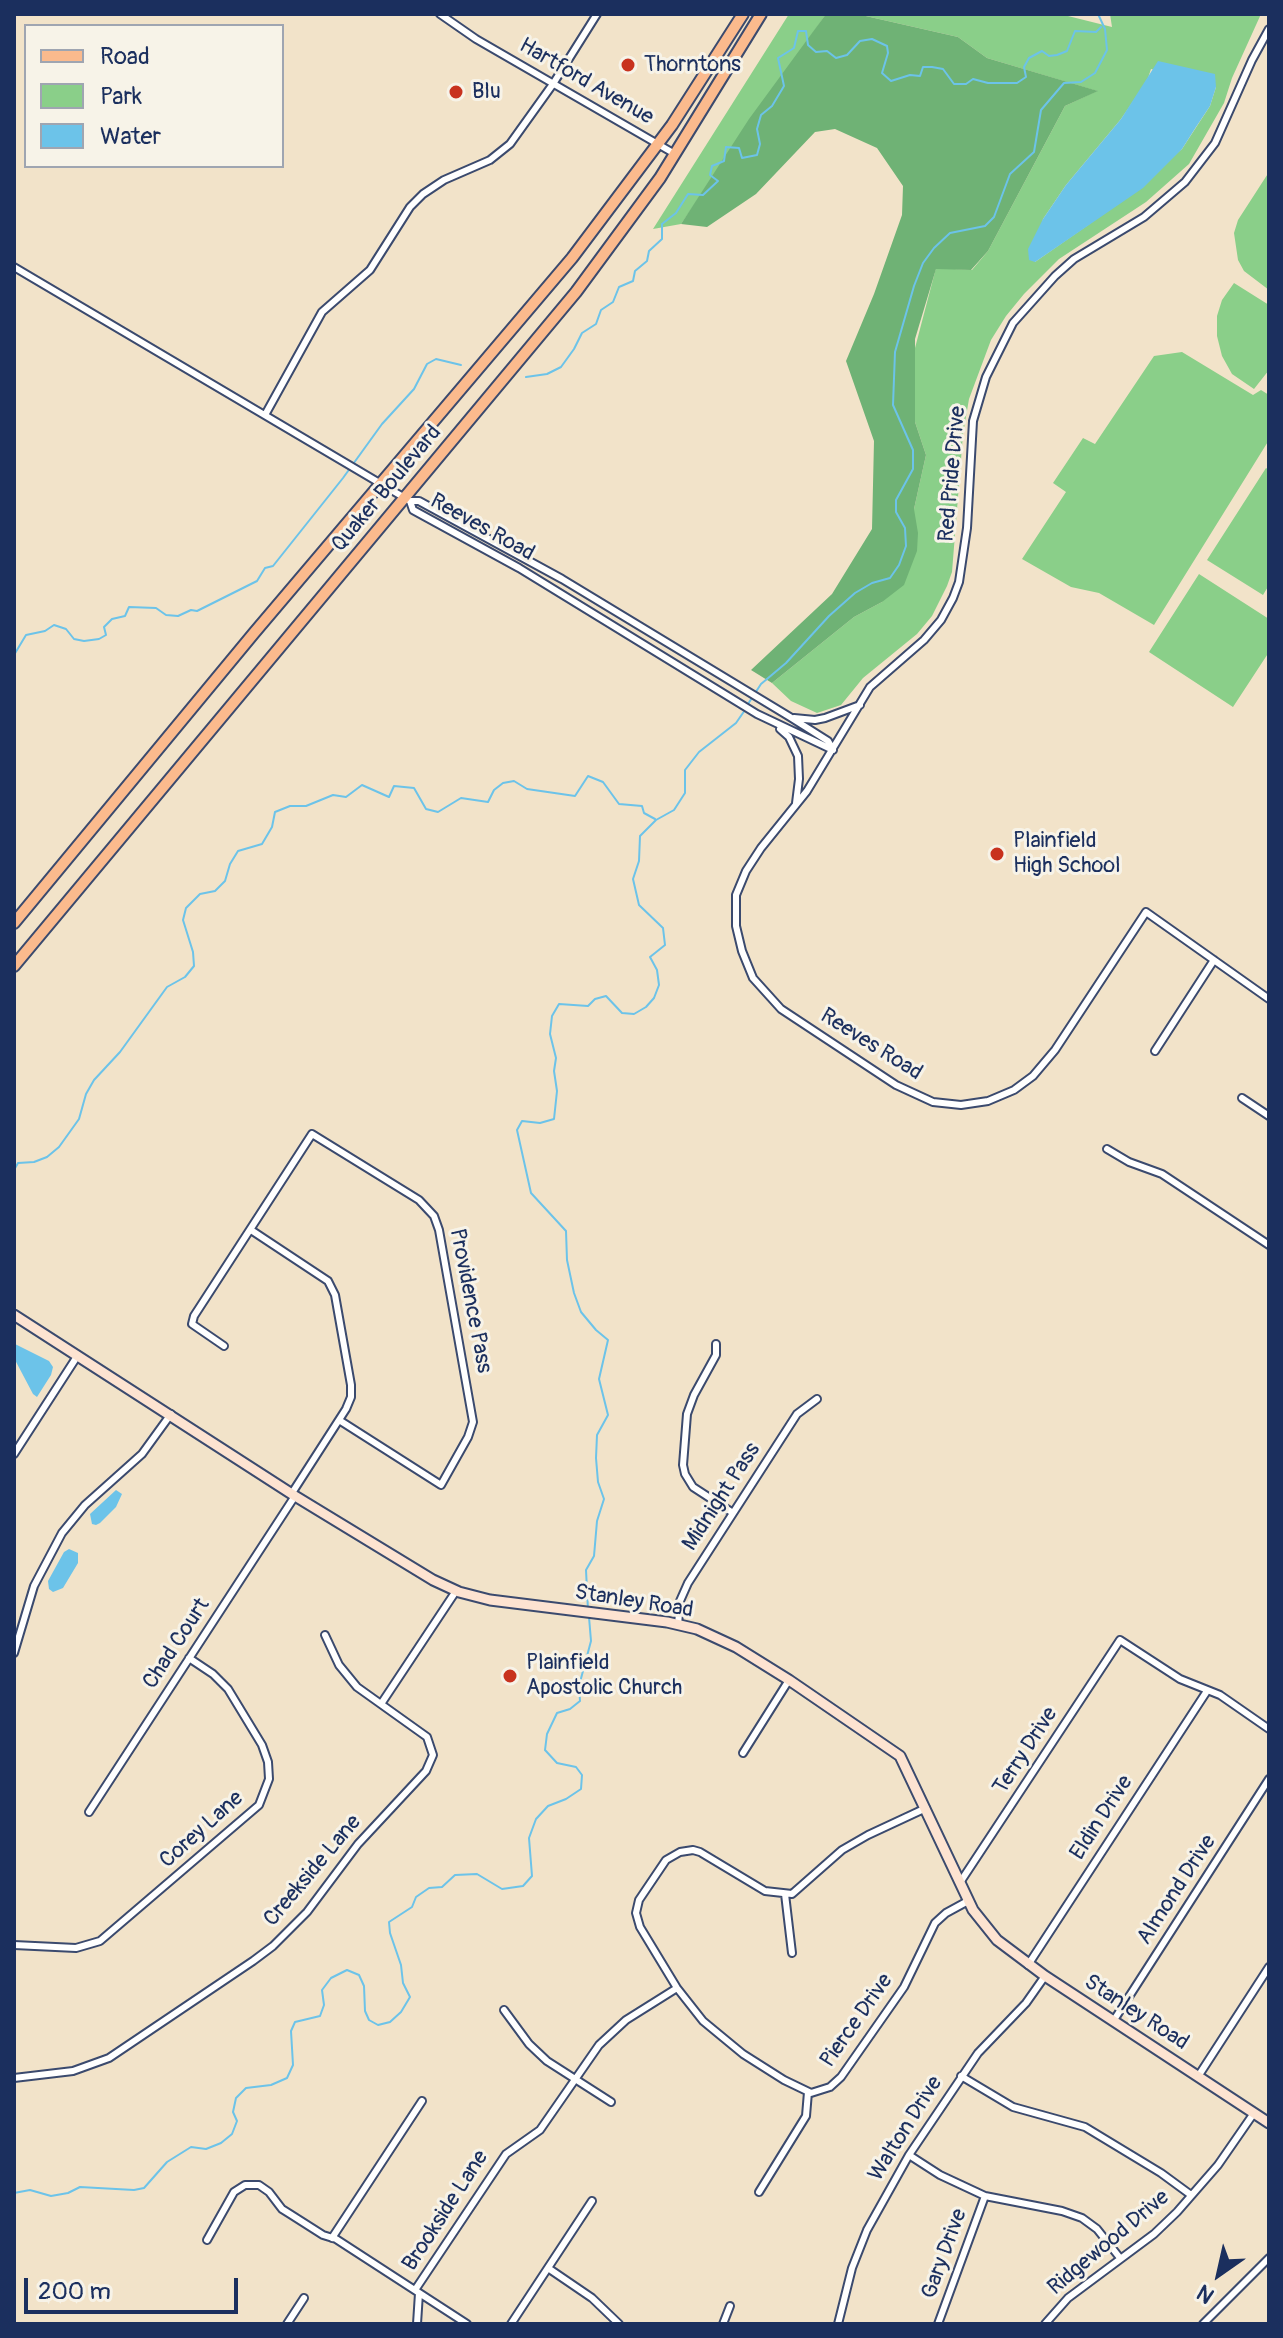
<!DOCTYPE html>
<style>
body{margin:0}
#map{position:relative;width:1283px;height:2338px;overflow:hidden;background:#f2e3c9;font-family:Pangolin,sans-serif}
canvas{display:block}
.frame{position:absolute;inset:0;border:16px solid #1b2f5e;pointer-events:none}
.legend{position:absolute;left:24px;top:24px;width:260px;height:144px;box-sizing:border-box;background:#f7f3e8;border:2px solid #9fa5b1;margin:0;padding:10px 14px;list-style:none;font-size:24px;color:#1b2f5e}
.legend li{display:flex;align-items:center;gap:16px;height:40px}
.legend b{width:40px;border:2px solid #9fa5b1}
.north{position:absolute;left:1179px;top:2234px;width:80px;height:80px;-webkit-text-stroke:6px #f7f3e8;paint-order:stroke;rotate:214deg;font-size:22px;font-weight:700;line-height:32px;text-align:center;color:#1b2f5e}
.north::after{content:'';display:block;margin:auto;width:28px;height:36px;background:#1b2f5e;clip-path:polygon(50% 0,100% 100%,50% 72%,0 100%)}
.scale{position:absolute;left:24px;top:2278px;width:214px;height:36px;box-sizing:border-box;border:4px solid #1b2f5e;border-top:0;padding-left:10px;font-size:24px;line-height:28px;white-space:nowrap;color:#1b2f5e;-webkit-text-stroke:6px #f7f3e8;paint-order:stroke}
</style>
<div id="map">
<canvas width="1283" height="2338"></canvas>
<div class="frame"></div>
<ul class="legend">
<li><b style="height:10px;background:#fbba8d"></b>Road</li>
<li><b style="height:22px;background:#8acf89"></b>Park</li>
<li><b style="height:22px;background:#6cc3e9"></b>Water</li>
</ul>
<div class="north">N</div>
<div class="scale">200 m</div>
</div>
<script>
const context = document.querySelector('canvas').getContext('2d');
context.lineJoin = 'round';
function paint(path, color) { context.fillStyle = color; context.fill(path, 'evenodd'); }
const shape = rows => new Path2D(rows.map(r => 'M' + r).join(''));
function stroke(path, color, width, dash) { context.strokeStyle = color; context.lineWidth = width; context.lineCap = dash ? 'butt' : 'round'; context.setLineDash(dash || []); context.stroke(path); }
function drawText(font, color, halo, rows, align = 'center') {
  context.font = font + ' Pangolin,sans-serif'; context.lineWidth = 6; context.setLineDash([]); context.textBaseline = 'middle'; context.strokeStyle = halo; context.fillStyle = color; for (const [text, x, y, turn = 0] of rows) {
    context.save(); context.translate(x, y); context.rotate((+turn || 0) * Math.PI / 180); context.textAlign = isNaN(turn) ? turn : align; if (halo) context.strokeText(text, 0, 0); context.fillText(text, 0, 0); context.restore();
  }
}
paint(shape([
 [789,14,826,14,681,224,653,229],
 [857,14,1060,14,1112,27,1110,14,1261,14,1232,78,1224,103,1189,164,1146,202,1059,259,1024,294,1006,316,991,340,969,399,963,434,952,572,947,586,932,616,917,634,863,678,841,705,817,713,791,701,772,683,854,617,882,602,914,509,926,455,915,422,915,348,936,268,972,270,988,251,1065,106,1097,91,987,58,958,37],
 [1151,69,1216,87,1210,106,1182,149,1088,225,1035,262,1043,219,1066,185,1121,119,1147,81],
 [1269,172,1269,290,1244,271,1238,260,1234,233,1238,220],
 [1234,283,1269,305,1269,370,1254,389,1232,374,1222,356,1217,336,1217,316,1222,300],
 [1182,352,1253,395,1261,390,1269,395,1269,440,1154,625,1099,593,1071,587,1022,559,1066,492,1053,483,1083,438,1095,444,1154,356],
 [1266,468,1269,470,1269,585,1263,595,1207,560],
 [1199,574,1269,619,1269,652,1233,707,1149,652]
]), '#8acf89');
paint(shape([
 [826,14,857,14,958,37,987,58,1098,91,1065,106,988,251,971,270,936,269,915,339,915,422,926,455,914,509,918,533,917,551,904,585,882,602,854,617,772,683,751,670,832,594,872,529,874,441,846,361,874,294,902,215,903,186,877,148,835,129,815,132,756,194,707,227,681,224,749,119]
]), '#6fb275');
paint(shape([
 [1158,61,1215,74,1216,87,1210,106,1196,127,1182,149,1143,188,1035,262,1029,260,1028,249,1043,219,1066,185,1121,119],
 [15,1344,49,1361,53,1367,51,1375,37,1397,33,1394,14,1358],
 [116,1490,122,1494,116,1507,100,1523,96,1525,92,1524,90,1514],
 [69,1549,78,1553,78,1563,63,1588,53,1592,49,1589,48,1581,64,1552]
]), '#6cc3e9');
stroke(shape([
 [526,377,547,374,561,367,574,349,582,333,596,324,601,310,613,302,619,287,633,281,635,271,647,261,649,251,662,239,662,224,676,213,688,194,703,195,718,181,710,175,712,166,724,161,726,147,739,148,742,158,757,155,760,144,757,129,761,115,772,106,784,86,778,58,794,48,798,31,806,31,808,45,816,52,827,51,836,58,847,55,860,41,872,39,887,46,888,53,882,73,891,81,910,75,920,76,923,67,932,67,943,69,954,84,966,84,973,79,988,83,1017,83,1026,77,1024,67,1029,58,1042,51,1049,56,1057,55,1067,51,1075,31,1096,32,1101,27],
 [14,655,26,635,45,631,54,625,66,629,74,639,84,641,99,639,106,635,104,627,112,619,125,616,129,607,156,608,166,615,178,616,191,610,197,611,257,581,265,568,273,566,343,478,382,424,414,389,427,364,436,359,461,365],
 [748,704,761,684,786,663,829,616,855,593,872,583,890,578,899,565,906,546,905,528,896,512,896,500,913,469,913,450,893,405,895,352,914,286,923,263,934,248,950,233,985,226,994,217,1010,174,1034,152,1041,110,1064,83,1081,82,1095,73,1107,50,1105,29,1098,14],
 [14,1170,18,1163,34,1162,47,1157,59,1147,79,1119,86,1094,94,1080,120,1052,167,987,185,977,194,966,193,952,183,920,186,908,200,894,215,891,225,881,230,864,238,851,262,844,272,827,275,812,290,806,306,806,333,795,346,797,362,785,389,797,394,786,414,788,426,809,438,812,461,798,488,802,494,790,503,783,514,781,527,789,575,796,588,776,603,782,619,804,642,806,644,813,655,819],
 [588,1610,586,1570,594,1556,597,1521,604,1499,598,1482,596,1458,597,1435,608,1415,599,1379,608,1340,596,1330,581,1312,574,1293,567,1260,566,1231,531,1193,517,1130,522,1121,540,1123,554,1119,557,1091,554,1071,556,1058,550,1034,552,1016,559,1004,588,1006,595,999,606,996,622,1013,634,1014,646,1007,654,998,659,985,657,970,650,957,665,945,663,928,639,905,633,879,639,861,640,836,656,820,674,810,685,793,685,770,699,752,736,723,745,710],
 [14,2193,30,2190,51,2196,68,2193,80,2187,134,2190,144,2188,167,2162,191,2147,206,2149,221,2143,232,2134,237,2121,233,2112,236,2098,246,2088,271,2085,287,2078,293,2065,291,2031,295,2022,320,2016,324,2005,322,1990,331,1978,347,1970,359,1975,364,1986,365,2011,369,2020,378,2025,390,2022,401,2012,410,1997,403,1983,401,1965,390,1933,389,1922,412,1907,416,1897,429,1888,442,1887,455,1875,477,1874,502,1889,523,1886,532,1876,529,1838,536,1819,548,1806,566,1799,581,1789,582,1775,576,1767,557,1763,545,1750,547,1734,557,1713,570,1709,580,1701,579,1686,591,1641,589,1617]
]), '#6cc3e9', 2);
const street = shape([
 [440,14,476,39,675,154],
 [1269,29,1252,60,1215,143,1185,182,1144,217,1074,259,1055,276,1013,323,986,377,973,421,967,528,959,582,953,598,941,620,924,640,870,687,807,791,761,848,746,871,736,895,736,926,742,951,753,978,781,1009,896,1085,933,1102,961,1105,988,1101,1014,1090,1033,1076,1055,1050,1146,912,1269,999],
 [14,267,410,501,419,501,562,579,790,717,828,741,833,750],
 [265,415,322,312,370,270,410,207,423,194,444,180,490,160,510,144,553,84,597,14],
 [410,501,413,510,519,568,757,714,833,750],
 [794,718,815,720,825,718,860,705],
 [780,729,789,737,798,756,799,779,796,803],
 [1155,1051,1214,960],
 [1242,1098,1269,1116],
 [1107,1149,1129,1162,1162,1174,1269,1245],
 [251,1230,328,1281,335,1295,351,1385,351,1397,346,1409,292,1493],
 [716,1344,716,1355,694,1395,687,1414,683,1465,685,1474,693,1487,733,1513],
 [224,1346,192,1324,194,1316,312,1134,419,1200,434,1216,439,1230,473,1422,468,1437,441,1485,339,1420],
 [14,1454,78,1355],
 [678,1625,680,1601,688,1583,797,1414,817,1399],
 [14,1653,34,1586,62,1533,85,1505,142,1454,171,1414],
 [381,1704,456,1591],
 [743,1753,789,1680],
 [926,1808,868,1835,842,1850,792,1894,765,1891,700,1852,693,1850,680,1852,666,1860,639,1900,636,1913,640,1927,677,1988,703,2021,743,2054,784,2080,811,2093,830,2087,841,2077,904,1987,935,1923,946,1913,968,1901],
 [89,1812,295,1496],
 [961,1881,1120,1640,1180,1679,1220,1695,1269,1729],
 [785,1894,792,1953],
 [14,1945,76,1948,100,1941,259,1805,269,1779,268,1762,262,1745,228,1689,213,1674,189,1658],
 [1028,1965,1207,1691],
 [504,2010,529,2044,547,2061,611,2102],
 [1114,2020,1269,1779],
 [1199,2075,1269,1967],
 [961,2076,1013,2107,1085,2127,1161,2173,1191,2195],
 [14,2078,73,2071,109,2058,253,1961,273,1946,307,1912,358,1844,426,1771,433,1755,427,1737,357,1687,339,1665,325,1635],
 [909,2155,940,2175,985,2196,1062,2211,1082,2218,1097,2229,1120,2258],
 [759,2192,806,2116,808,2092],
 [332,2238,422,2101],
 [207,2240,234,2192,245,2185,259,2185,269,2192,282,2209,290,2214,323,2235,336,2239,467,2324],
 [548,2268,592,2298,619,2324],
 [415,2290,506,2154,540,2130,599,2045,626,2020,677,1988],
 [287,2324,304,2298],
 [417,2324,419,2293],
 [511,2324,592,2201],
 [723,2324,730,2306],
 [838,2324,852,2268,867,2230,909,2155,978,2053,1026,2003,1045,1976],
 [938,2324,985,2196],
 [1045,2324,1068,2298,1154,2234,1177,2212,1218,2165,1254,2113],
 [1203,2324,1269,2258]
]);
const secondary = shape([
 [14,1315,295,1496,433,1580,459,1592,490,1600,667,1622,697,1629,736,1647,789,1680,900,1756,973,1910,997,1940,1045,1976,1269,2123]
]);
const primary = shape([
 [14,923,254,633,572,258,672,125,743,14],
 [14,966,576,292,660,178,761,14]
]);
stroke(street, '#3b4a6e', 10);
stroke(secondary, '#3b4a6e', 13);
stroke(primary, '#3b4a6e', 14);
stroke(street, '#fff', 6);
stroke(secondary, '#fde3d1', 9);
stroke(primary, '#fbba8d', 10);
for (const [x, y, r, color] of [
 [628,65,8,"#c8321e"],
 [456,92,8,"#c8321e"],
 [997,854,8,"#c8321e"],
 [510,1676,8,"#c8321e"]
]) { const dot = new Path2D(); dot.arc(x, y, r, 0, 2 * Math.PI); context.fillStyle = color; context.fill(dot); stroke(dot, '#f7f3e8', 3); }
drawText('22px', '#1b2f5e', '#f7f3e8', [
 ["Thorntons",644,65],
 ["Blu",472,92],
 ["Plainfield",1013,841],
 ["High School",1013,866],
 ["Plainfield",526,1663],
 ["Apostolic Church",526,1688]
], 'left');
drawText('22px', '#1b2f5e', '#f7f3e8', [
 ["Hartford Avenue",586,82,30],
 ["Red Pride Drive",953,474,-85],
 ["Quaker Boulevard",387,489,-50],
 ["Reeves Road",482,528,29],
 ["Reeves Road",871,1045,32],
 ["Providence Pass",470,1301,79],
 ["Midnight Pass",722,1497,-57],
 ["Stanley Road",634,1602,9],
 ["Chad Court",177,1644,-57],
 ["Terry Drive",1026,1751,-57],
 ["Eldin Drive",1102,1818,-57],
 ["Corey Lane",202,1830,-42],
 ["Creekside Lane",313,1871,-50],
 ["Almond Drive",1177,1890,-57],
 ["Stanley Road",1136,2013,33],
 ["Pierce Drive",857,2021,-55],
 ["Walton Drive",906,2129,-58],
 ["Brookside Lane",446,2211,-57],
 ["Ridgewood Drive",1109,2243,-40],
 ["Gary Drive",945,2254,-70]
]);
</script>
